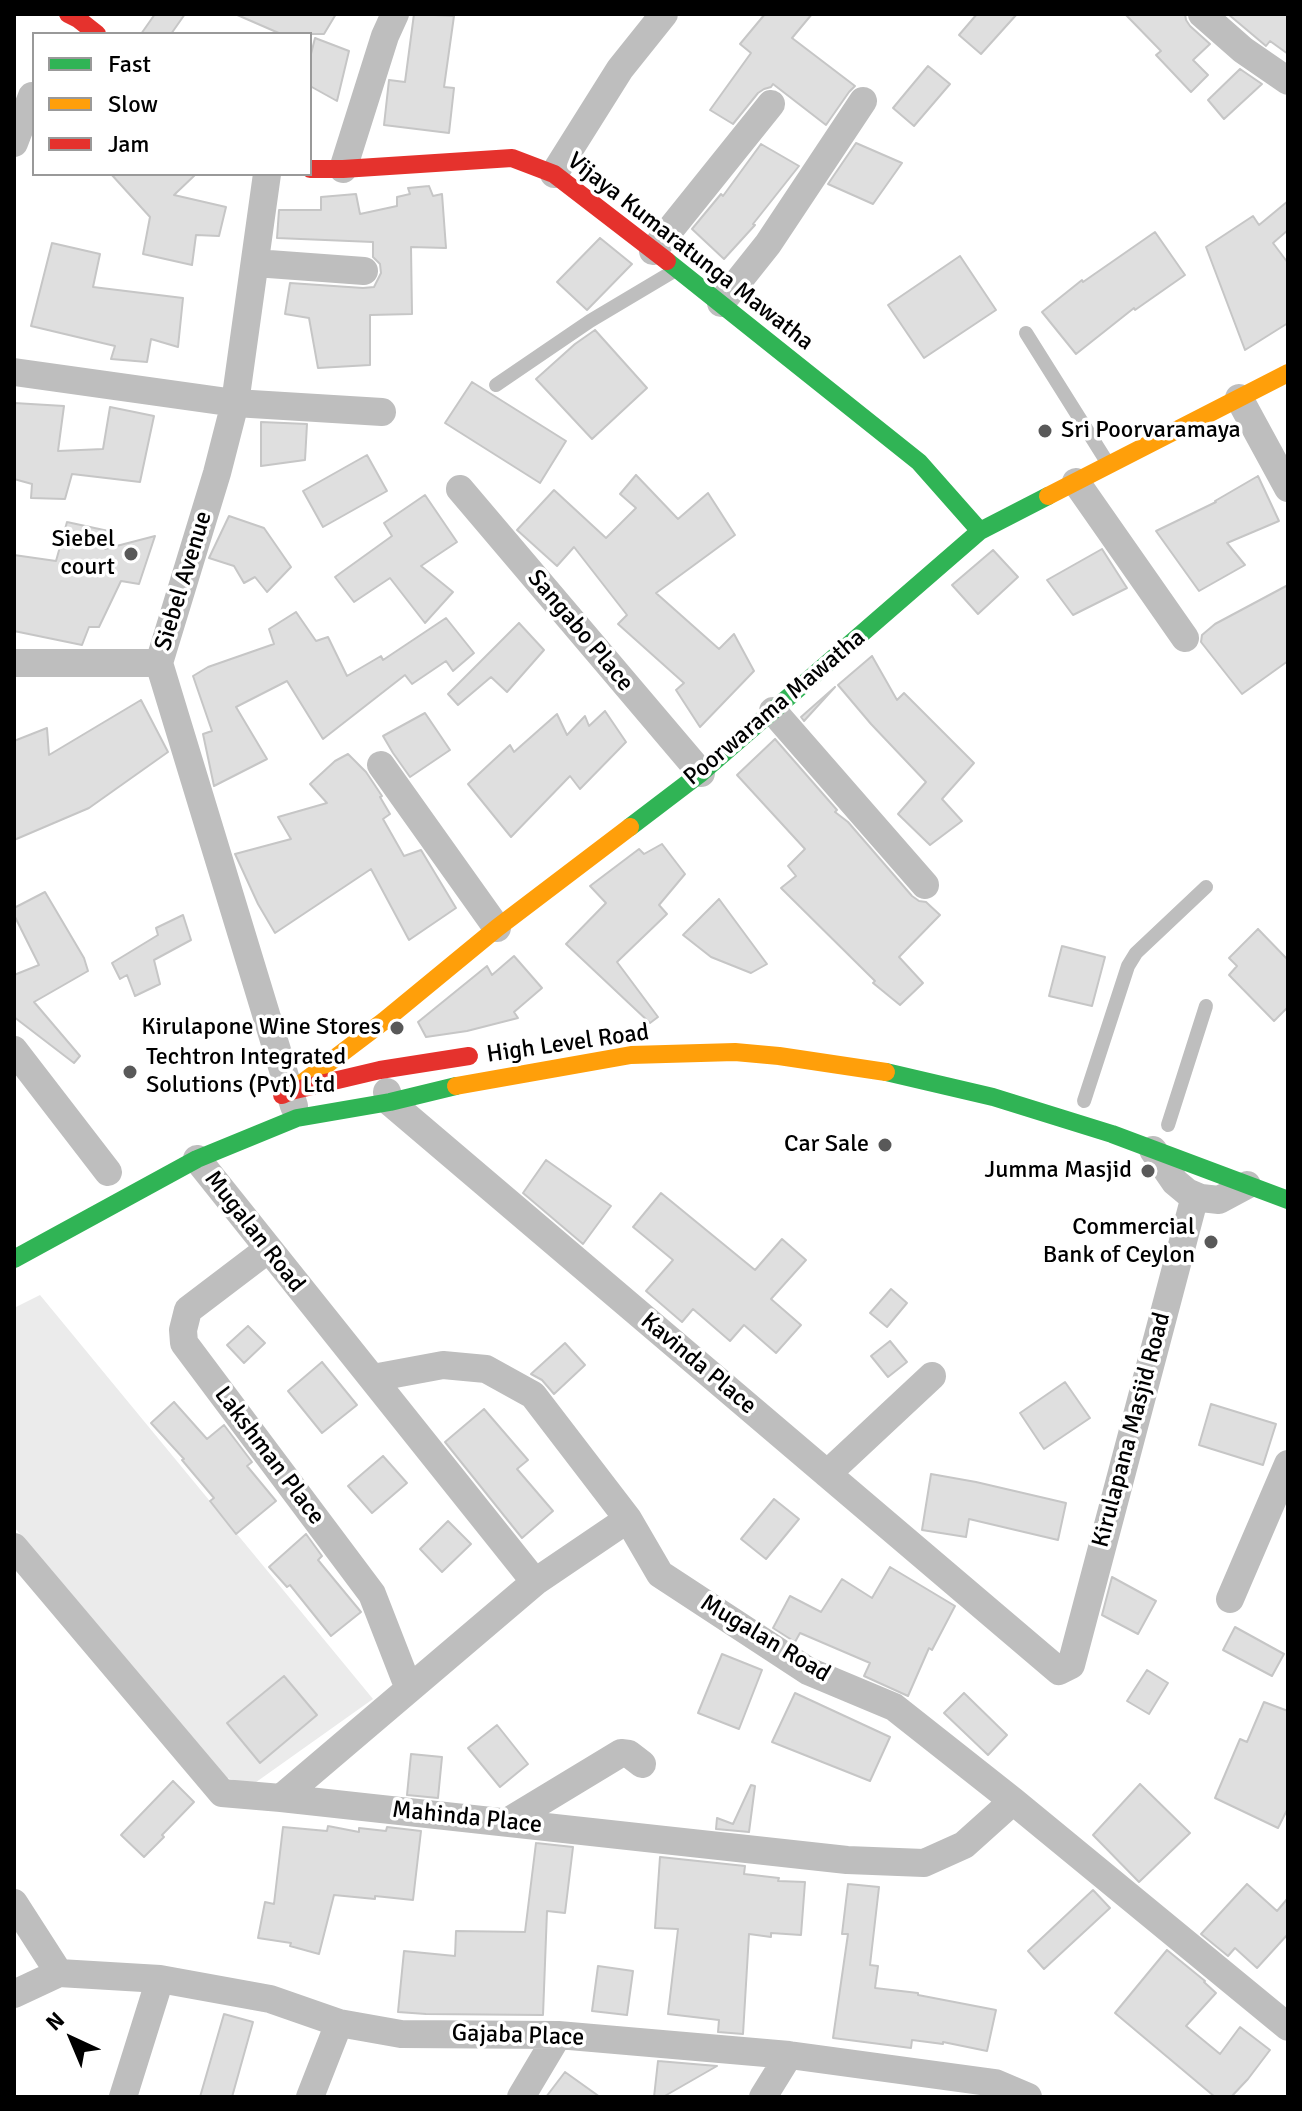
<!DOCTYPE html>
<style>
body{margin:0}
#map{position:relative;width:1302px;height:2111px;overflow:hidden;background:#fff;font-family:Signika,sans-serif}
canvas{display:block}
.frame{position:absolute;inset:0;border:16px solid #000;pointer-events:none}
.legend{position:absolute;left:32px;top:32px;width:280px;height:144px;box-sizing:border-box;background:#fff;border:2px solid #999;margin:0;padding:10px 14px;list-style:none;font-size:24px;color:#000}
.legend li{display:flex;align-items:center;gap:16px;height:40px}
.legend b{width:40px;border:2px solid #999}
.north{position:absolute;left:32px;top:1999px;width:80px;height:80px;-webkit-text-stroke:6px #fff;paint-order:stroke;rotate:316deg;font-size:22px;font-weight:700;line-height:32px;text-align:center;color:#000}
.north::after{content:'';display:block;margin:auto;width:28px;height:36px;background:#000;clip-path:polygon(50% 0,100% 100%,50% 72%,0 100%)}
</style>
<div id="map">
<canvas width="1302" height="2111"></canvas>
<div class="frame"></div>
<ul class="legend">
<li><b style="height:10px;background:#30b455"></b>Fast</li>
<li><b style="height:10px;background:#ff9f0a"></b>Slow</li>
<li><b style="height:10px;background:#e5322d"></b>Jam</li>
</ul>
<div class="north">N</div>
</div>
<script>
const context = document.querySelector('canvas').getContext('2d');
context.lineJoin = 'round';
function paint(path, color) { context.fillStyle = color; context.fill(path, 'evenodd'); }
const shape = rows => new Path2D(rows.map(r => 'M' + r).join(''));
function stroke(path, color, width, dash) { context.strokeStyle = color; context.lineWidth = width; context.lineCap = dash ? 'butt' : 'round'; context.setLineDash(dash || []); context.stroke(path); }
function drawText(font, color, halo, rows, align = 'center') {
  context.font = font + ' Signika,sans-serif'; context.lineWidth = 7; context.setLineDash([]); context.textBaseline = 'middle'; context.strokeStyle = halo; context.fillStyle = color; for (const [text, x, y, turn = 0] of rows) {
    context.save(); context.translate(x, y); context.rotate((+turn || 0) * Math.PI / 180); context.textAlign = isNaN(turn) ? turn : align; if (halo) context.strokeText(text, 0, 0); context.fillText(text, 0, 0); context.restore();
  }
}
paint(shape([
 [40,1295,373,1699,252,1785,220,1776,14,1527,14,1308]
]), '#ebebeb');
const building = shape([
 [155,14,185,14,171,34,141,34,155,14],
 [235,14,336,14,324,34,281,34,235,14],
 [414,14,454,16,444,87,454,88,449,133,384,125,389,80,405,82,414,14],
 [765,14,812,14,792,38,855,86,849,92,826,125,773,84,771,87,764,89,758,93,733,124,710,110,751,53,740,44,765,14],
 [977,14,1017,14,981,54,959,35,977,14],
 [1125,14,1185,14,1186,20,1190,26,1210,44,1193,60,1208,75,1191,92,1156,55,1161,51,1125,14],
 [1228,14,1288,14,1288,54,1270,41,1266,46,1228,14],
 [315,38,349,51,337,101,310,86,310,58,315,38],
 [928,66,950,84,914,126,893,108,928,66],
 [1240,69,1262,84,1224,119,1208,100,1240,69],
 [856,143,902,163,873,204,828,184,856,143],
 [761,144,799,166,753,224,755,225,724,259,692,229,721,194,723,196,761,144],
 [111,174,196,174,174,195,226,207,219,236,196,235,192,265,143,254,150,217,111,174],
 [429,186,433,196,442,194,446,248,411,247,412,314,370,315,370,365,318,368,309,318,285,314,290,283,363,288,374,287,381,273,380,264,373,257,373,242,277,238,279,210,321,210,321,197,356,194,360,214,397,206,397,197,410,194,408,188,429,186],
 [1288,201,1288,230,1273,243,1288,263,1288,323,1245,350,1206,247,1253,216,1259,225,1288,201],
 [1155,232,1185,275,1135,310,1134,308,1076,354,1042,312,1082,280,1083,282,1155,232],
 [600,238,632,264,587,310,557,282,600,238],
 [52,243,100,254,93,287,183,298,178,347,151,339,147,362,111,359,115,346,31,326,52,243],
 [960,256,996,310,924,358,888,305,960,256],
 [595,330,647,388,592,439,536,379,575,344,595,330],
 [472,382,566,441,540,483,445,423,472,382],
 [14,403,64,406,58,451,103,449,110,407,154,416,140,482,72,474,65,499,31,498,32,484,14,479,14,403],
 [261,422,307,424,305,460,261,466,261,422],
 [367,455,387,491,323,527,303,491,367,455],
 [636,475,678,519,708,493,735,535,656,593,719,649,734,634,754,671,700,727,676,690,684,683,618,624,627,615,574,547,557,566,517,530,554,490,606,538,636,508,620,494,636,475],
 [1258,476,1279,521,1227,543,1245,565,1199,591,1156,531,1216,502,1215,501,1258,476],
 [425,495,457,542,421,566,453,592,425,623,390,578,354,602,335,577,392,536,384,523,425,495],
 [229,516,264,528,291,567,267,592,255,577,244,583,234,566,209,558,229,516],
 [67,522,113,532,105,549,155,536,139,584,121,581,99,627,89,627,82,645,14,631,14,555,56,561,67,522],
 [1102,549,1127,588,1073,615,1047,580,1102,549],
 [993,550,1018,577,978,614,952,585,993,550],
 [1288,585,1288,661,1242,694,1201,642,1202,635,1215,624,1288,585],
 [296,612,316,641,328,637,347,676,381,656,383,660,446,618,474,653,453,671,446,661,412,684,405,675,323,739,287,681,236,707,267,759,214,786,203,734,212,731,193,676,208,667,274,644,269,629,296,612],
 [519,623,544,650,507,692,491,677,458,705,448,694,519,623],
 [872,656,897,700,904,693,974,763,942,799,962,821,930,845,898,814,926,782,871,724,838,685,872,656],
 [835,687,804,721,801,717,835,687],
 [141,700,168,752,89,808,14,840,14,741,47,728,49,755,141,700],
 [605,711,626,742,580,789,570,776,511,837,468,784,510,745,514,752,557,714,567,735,585,716,589,726,605,711],
 [425,713,450,750,410,777,393,753,383,736,425,713],
 [775,739,837,810,835,812,848,822,912,896,919,901,926,902,940,915,899,957,923,983,900,1005,873,983,875,981,781,888,796,876,788,866,805,849,737,775,775,739],
 [348,754,366,772,382,796,380,797,390,814,383,819,404,856,421,850,456,908,409,940,371,869,275,933,258,904,236,856,235,854,291,839,278,817,327,803,310,784,335,761,348,754],
 [662,844,685,874,659,905,667,914,617,962,658,1017,650,1023,566,944,606,903,590,886,639,849,644,854,662,844],
 [45,892,84,958,88,971,34,1002,80,1056,74,1063,14,1017,14,975,39,965,14,915,14,908,45,892],
 [719,899,767,964,751,973,711,957,683,935,719,899],
 [183,915,191,940,154,960,160,984,135,996,127,975,120,979,112,963,158,935,156,928,183,915],
 [1258,929,1288,960,1288,1007,1274,1021,1229,975,1237,966,1229,958,1258,929],
 [1062,946,1105,957,1092,1006,1049,996,1062,946],
 [514,956,542,988,514,1012,518,1018,467,1031,426,1037,418,1022,487,966,492,975,514,956],
 [546,1160,611,1206,583,1244,523,1193,546,1160],
 [661,1193,755,1270,782,1239,806,1260,771,1299,801,1325,776,1353,744,1325,730,1341,693,1309,682,1322,646,1291,673,1260,633,1227,661,1193],
 [891,1289,907,1303,887,1327,870,1313,891,1289],
 [248,1326,265,1343,244,1363,227,1345,248,1326],
 [890,1341,907,1362,888,1377,871,1356,890,1341],
 [565,1343,585,1365,554,1394,542,1380,531,1374,565,1343],
 [322,1362,357,1405,322,1433,288,1391,322,1362],
 [1065,1382,1090,1418,1044,1449,1020,1413,1065,1382],
 [174,1402,207,1439,224,1425,252,1462,247,1466,276,1501,236,1534,210,1501,214,1498,182,1460,184,1459,151,1423,174,1402],
 [1211,1404,1276,1424,1263,1465,1199,1445,1211,1404],
 [484,1409,528,1460,517,1469,553,1511,522,1538,445,1442,484,1409],
 [383,1456,407,1483,372,1513,348,1486,383,1456],
 [931,1474,976,1482,1066,1503,1058,1540,969,1519,966,1537,922,1530,931,1474],
 [774,1499,799,1519,766,1559,741,1539,774,1499],
 [448,1521,471,1544,442,1572,420,1549,448,1521],
 [306,1534,322,1556,318,1560,361,1612,331,1636,290,1585,287,1587,269,1567,306,1534],
 [890,1567,955,1606,932,1650,929,1648,908,1696,864,1676,870,1663,800,1633,795,1642,773,1628,790,1596,821,1612,842,1579,872,1598,890,1567],
 [1112,1577,1156,1601,1138,1634,1102,1615,1112,1577],
 [1235,1627,1284,1654,1272,1676,1223,1650,1235,1627],
 [722,1654,762,1670,739,1729,698,1713,722,1654],
 [1147,1670,1168,1683,1149,1714,1127,1701,1147,1670],
 [284,1676,317,1715,260,1763,227,1723,284,1676],
 [795,1693,890,1737,870,1781,772,1742,795,1693],
 [964,1693,1007,1735,988,1755,944,1713,964,1693],
 [1264,1702,1288,1711,1288,1808,1278,1828,1215,1798,1240,1739,1247,1742,1264,1702],
 [497,1725,528,1764,500,1787,468,1748,497,1725],
 [411,1754,442,1757,438,1798,407,1795,411,1754],
 [173,1781,194,1802,162,1835,164,1837,144,1857,121,1835,173,1781],
 [1140,1784,1190,1833,1139,1882,1093,1835,1140,1784],
 [751,1785,755,1786,749,1832,716,1829,717,1818,733,1824,751,1785],
 [328,1826,359,1832,359,1828,386,1831,387,1827,421,1831,413,1900,375,1896,375,1899,334,1895,319,1954,290,1946,291,1943,258,1938,265,1902,274,1904,283,1827,327,1831,328,1826],
 [536,1843,573,1847,565,1913,547,1911,543,2015,426,2014,398,2012,404,1951,455,1956,456,1931,525,1932,536,1843],
 [660,1857,745,1866,744,1874,779,1878,778,1881,805,1882,801,1935,771,1933,771,1937,749,1934,743,2034,718,2032,719,2020,668,2014,678,1929,655,1928,660,1857],
 [848,1884,879,1887,870,1965,878,1966,875,1988,918,1993,918,1995,996,2010,987,2051,943,2042,943,2044,912,2040,911,2048,833,2038,848,1934,842,1934,848,1884],
 [1247,1884,1277,1911,1288,1898,1288,1934,1257,1968,1235,1948,1228,1956,1201,1934,1247,1884],
 [1093,1890,1110,1908,1044,1969,1028,1951,1093,1890],
 [1167,1950,1205,1981,1204,1982,1216,1993,1186,2026,1220,2054,1240,2027,1270,2050,1248,2079,1231,2097,1215,2097,1115,2013,1167,1950],
 [598,1966,633,1971,627,2015,592,2011,598,1966],
 [224,2014,253,2022,232,2097,200,2097,224,2014],
 [658,2061,717,2066,663,2097,654,2097,658,2061],
 [565,2072,600,2097,546,2097,565,2072]
]);
paint(building, '#dfdfdf');
stroke(building, '#c6c6c6', 2);
stroke(shape([
 [1026,333,1107,462],
 [496,385,590,321,674,271],
 [1084,1101,1128,966,1136,953,1206,887],
 [1168,1125,1206,1006]
]), '#bebebe', 14);
stroke(shape([
 [1202,14,1243,50,1288,81],
 [14,143,32,96],
 [343,169,385,36,395,14],
 [267,174,235,403,217,473,159,663,294,1106],
 [554,174,620,69,664,14],
 [653,251,771,104],
 [255,263,364,271],
 [721,303,768,244,863,101],
 [14,372,235,403,382,412],
 [1239,398,1288,488],
 [1076,482,1185,638],
 [460,489,701,773],
 [14,663,159,663],
 [773,711,925,885],
 [381,765,497,928],
 [14,1050,108,1172],
 [387,1092,390,1102,1059,1671,1071,1665,1195,1196],
 [1153,1150,1175,1182,1187,1192,1201,1198,1219,1200,1247,1185],
 [197,1159,535,1582],
 [267,1250,188,1310,183,1330,184,1343,372,1594,409,1689],
 [373,1378,443,1365,486,1369,533,1395,628,1519,660,1574,808,1671,894,1707,1013,1801,1288,2027],
 [827,1474,932,1376],
 [14,1547,222,1793,281,1798,847,1860,924,1863,964,1845,1013,1801],
 [1230,1599,1288,1464],
 [281,1798,535,1582,628,1519],
 [507,1822,621,1753,629,1754,642,1764],
 [14,1903,59,1973],
 [14,1994,59,1973,160,1979,270,1999,339,2023,401,2034,558,2035,789,2055,995,2083,1028,2097],
 [123,2097,160,1979],
 [310,2097,339,2023],
 [521,2097,558,2035],
 [763,2097,789,2055]
]), '#bebebe', 28);
stroke(shape([
 [667,261,919,462,980,531],
 [630,827,701,773,980,531,1048,496],
 [886,1072,993,1097,1112,1134,1288,1200],
 [14,1259,197,1159,297,1118,390,1102,456,1086]
]), '#30b455', 18);
stroke(shape([
 [1048,496,1288,373],
 [456,1086,631,1055,735,1052,779,1056,886,1072],
 [293,1090,384,1021,497,928,630,827]
]), '#ff9f0a', 18);
stroke(shape([
 [68,14,78,19,97,34],
 [310,169,343,169,512,158,554,174,667,261],
 [282,1095,291,1091,380,1070,469,1056]
]), '#e5322d', 18);
for (const [x, y, r, color] of [
 [1045,431,8,"#595959"],
 [131,554,8,"#595959"],
 [397,1028,8,"#595959"],
 [130,1072,8,"#595959"],
 [885,1145,8,"#595959"],
 [1148,1171,8,"#595959"],
 [1211,1242,8,"#595959"]
]) { const dot = new Path2D(); dot.arc(x, y, r, 0, 2 * Math.PI); context.fillStyle = color; context.fill(dot); stroke(dot, '#fff', 3); }
drawText('24px', '#000', '#fff', [
 ["Vijaya Kumaratunga Mawatha",690,252,38],
 ["Siebel Avenue",184,581,-73],
 ["Sangabo Place",580,631,50],
 ["Poorwarama Mawatha",775,708,-40],
 ["High Level Road",568,1044,-8],
 ["Mugalan Road",254,1232,52],
 ["Kavinda Place",698,1364,40],
 ["Kirulapana Masjid Road",1132,1430,-75],
 ["Lakshman Place",269,1456,53],
 ["Mugalan Road",765,1639,31],
 ["Mahinda Place",467,1818,6],
 ["Gajaba Place",518,2036,2]
]);
drawText('24px', '#000', '#fff', [
 ["Sri Poorvaramaya",1061,431,"left"],
 ["Siebel",115,540],
 ["court",115,568],
 ["Kirulapone Wine Stores",381,1028],
 ["Techtron Integrated",146,1058,"left"],
 ["Solutions (Pvt) Ltd",146,1086,"left"],
 ["Car Sale",869,1145],
 ["Jumma Masjid",1132,1171],
 ["Commercial",1195,1228],
 ["Bank of Ceylon",1195,1256]
], 'right');
</script>
